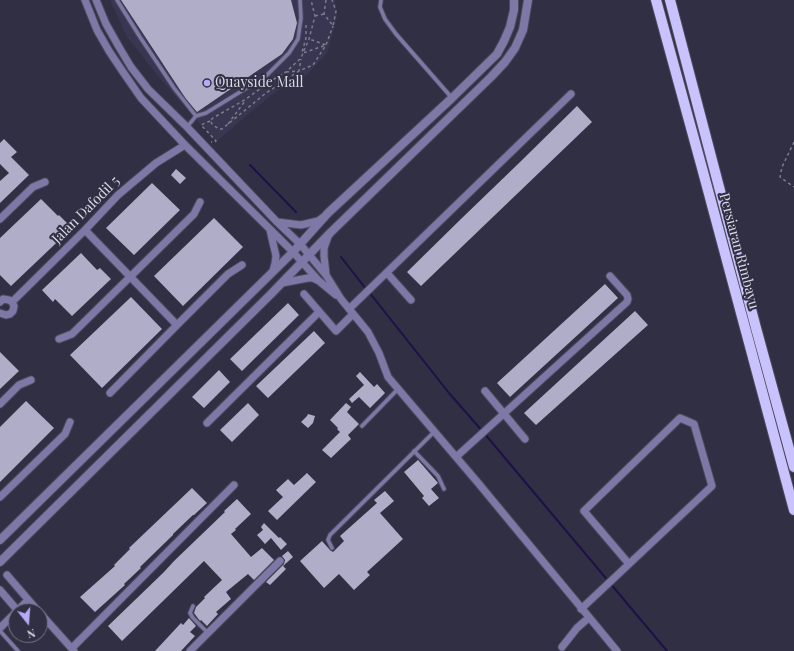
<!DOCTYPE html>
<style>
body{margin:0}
#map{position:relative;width:794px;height:651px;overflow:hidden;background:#312f43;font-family:"Playfair Display",serif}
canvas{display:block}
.north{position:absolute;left:8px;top:603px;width:40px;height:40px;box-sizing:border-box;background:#312f43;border:1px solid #757385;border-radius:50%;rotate:163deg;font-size:11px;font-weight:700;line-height:16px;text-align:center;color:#dadae7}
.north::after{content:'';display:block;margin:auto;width:14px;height:18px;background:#b5acf8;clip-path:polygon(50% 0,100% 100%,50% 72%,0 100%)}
</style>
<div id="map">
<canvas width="794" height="651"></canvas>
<div class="north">N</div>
</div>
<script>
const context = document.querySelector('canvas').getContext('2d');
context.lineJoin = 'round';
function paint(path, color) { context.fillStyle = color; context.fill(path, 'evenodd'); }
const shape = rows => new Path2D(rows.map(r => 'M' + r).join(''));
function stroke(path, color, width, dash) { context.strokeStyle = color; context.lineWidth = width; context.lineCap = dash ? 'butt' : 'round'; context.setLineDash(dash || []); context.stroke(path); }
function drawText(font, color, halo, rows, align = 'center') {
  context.font = font + ' "Playfair Display",serif'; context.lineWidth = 4; context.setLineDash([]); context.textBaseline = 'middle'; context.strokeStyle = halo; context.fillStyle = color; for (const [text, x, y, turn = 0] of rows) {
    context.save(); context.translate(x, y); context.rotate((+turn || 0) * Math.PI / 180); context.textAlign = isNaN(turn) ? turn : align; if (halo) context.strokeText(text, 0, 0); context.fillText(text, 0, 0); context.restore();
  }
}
paint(shape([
 [110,0,335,0,337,17,327,53,308,74,274,93,246,116,216,142,158,76,127,37]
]), '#393651');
stroke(shape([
 [250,165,296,212],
 [341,257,366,289],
 [369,292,449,393,484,433,667,651]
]), '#1f1047', 2);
paint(shape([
 [121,0,291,0,297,23,293,39,282,54,197,112,186,99],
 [577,106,592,122,421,286,407,272,463,217,518,164],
 [4,139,17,152,11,157,29,175,0,203,0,181,9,173,0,164,0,143],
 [176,169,186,178,180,184,171,175],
 [152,183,180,210,134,255,106,228],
 [41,199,58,216,59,215,72,228,11,286,0,275,0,238],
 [214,218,243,247,183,306,154,276],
 [81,253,97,270,100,268,111,279,72,316,55,299,53,302,42,290],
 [605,284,618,298,510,397,497,383],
 [131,297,162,329,102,388,70,355],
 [288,303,299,315,242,371,230,359],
 [635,311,648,325,536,425,524,413],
 [314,331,325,343,268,398,256,386],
 [0,352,19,371,0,389],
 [219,370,230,382,204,408,192,397],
 [360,372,374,387,377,384,385,393,370,408,359,397,352,403,349,399,364,385,356,376],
 [26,401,54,428,0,482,0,427],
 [248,403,259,415,232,442,220,430],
 [346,403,351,407,347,412,359,424,348,435,351,439,331,458,322,450,340,432,337,429,338,428,330,420],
 [308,414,315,416,313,423,308,428,301,422,307,416],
 [418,460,438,483,431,489,439,498,429,506,422,498,424,496,404,472],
 [307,473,316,482,277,520,268,511,283,497,276,490,288,479,294,485],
 [192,488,207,503,194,515,193,515,173,534,173,535,140,567,141,568,124,584,125,585,95,612,80,597,115,566,114,565,130,549,129,548],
 [385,491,394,501,380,513,403,539,367,572,370,575,354,590,339,574,324,588,300,561,322,541,330,550,333,552,344,541,340,536,377,503,374,500],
 [237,499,251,514,235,529,236,530,231,534,251,557,262,548,274,560,254,580,248,574,226,592,231,599,216,612,218,614,207,626,201,620,200,621,194,613,196,607,205,598,204,597,222,580,204,561,122,641,108,626,164,572,174,561,225,512,224,511],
 [264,523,279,538,280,537,287,544,281,550,271,538,265,544,257,535,263,530,261,527],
 [288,551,293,557,283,566,286,569,270,585,266,582,284,564,285,560,282,556],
 [189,618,196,626,190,632,195,636,181,651,155,651,181,623,183,625]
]), '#afadc7');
const service = shape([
 [117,0,140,37,174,88,196,116],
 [381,0,380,7,385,19,396,34,452,98],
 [187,127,196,116,206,113,266,76,289,53,298,39,301,18,300,0],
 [362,426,398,389],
 [414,451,438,476,444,489],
 [332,548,328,540,330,535,434,432],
 [193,606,190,613,193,618,208,633],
 [0,631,18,651]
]);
const minor = shape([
 [85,0,97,30,109,51,123,72,141,98,185,145,293,252,319,281,336,295],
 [96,0,106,24,119,47,131,67,148,89,187,127,277,222,300,244,326,275,341,299,368,332,379,353,388,377,479,484,617,651],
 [0,219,33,187,45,182],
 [277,222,301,225,318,221,322,218],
 [85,230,177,325],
 [270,230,276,256,275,263,273,271],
 [387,273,411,300],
 [326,274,324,256,324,248,329,234],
 [282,283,308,278,313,278,317,280],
 [304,294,336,331,353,314],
 [0,302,3,299,9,300,12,302,14,306,13,311,10,314,6,315,0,313],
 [12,302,85,230,118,195,156,163,185,145],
 [349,309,571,94],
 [59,339,72,334,194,214,200,202],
 [485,391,525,439],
 [110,393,177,325,228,274,242,265],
 [0,404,19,385,31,380],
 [207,423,319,312],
 [456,457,627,302,628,299,627,295,610,276],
 [0,497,65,434,70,422],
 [7,575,38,611],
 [0,590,18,611],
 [581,609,612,580,629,564,712,486,694,424,680,418,584,511,629,564],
 [17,611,28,600],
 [40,613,74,651],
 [0,628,16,612],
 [562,647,577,628,585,621,589,618],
 [72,648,234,485],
 [190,651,280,561]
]);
const tertiary = shape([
 [0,540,293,252,328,213,452,98,497,54,504,41,510,27,514,10,514,0],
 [0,562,271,294,330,233,491,77,505,62,515,48,523,30,528,0]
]);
const primary = shape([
 [656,0,702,168,794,510],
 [670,0,756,328,794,467]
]);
stroke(service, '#4c4a5d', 5.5);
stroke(minor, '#4c4a5d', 9);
stroke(tertiary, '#4c4a5d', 10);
stroke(primary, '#4c4a5d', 12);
stroke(shape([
 [326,0,324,14,333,26,336,11,332,0],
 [315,16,324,14],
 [306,25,306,38,302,52,303,53,326,45,309,39],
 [286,72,299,71,301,59],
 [274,79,246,99,213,118,210,121,213,125,219,129,222,129,266,93,299,71,313,65,326,45,333,26],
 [274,79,286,72,301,58,303,53,309,39,315,16,311,0],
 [210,121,201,125,216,141,215,142,211,142],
 [228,124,245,101],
 [794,142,782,167,780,177,794,187]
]), '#7d7c8d', 1.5, [3, 3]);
stroke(service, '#7d78a6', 3.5);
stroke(minor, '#7d78a6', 7);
stroke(tertiary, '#7d78a6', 8);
stroke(primary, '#c9c3fd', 10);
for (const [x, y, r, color] of [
 [207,83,4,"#b5acf8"]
]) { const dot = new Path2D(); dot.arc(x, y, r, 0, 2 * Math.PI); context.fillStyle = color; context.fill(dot); stroke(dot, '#312f43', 1.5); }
drawText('14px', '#dadae7', '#312f43', [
 ["Quayside Mall",215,83]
], 'left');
drawText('14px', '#dadae7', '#312f43', [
 ["Jalan Dafodil 5",86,210,-45],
 ["Persiaran Rimbayu",739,251,75]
]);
</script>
